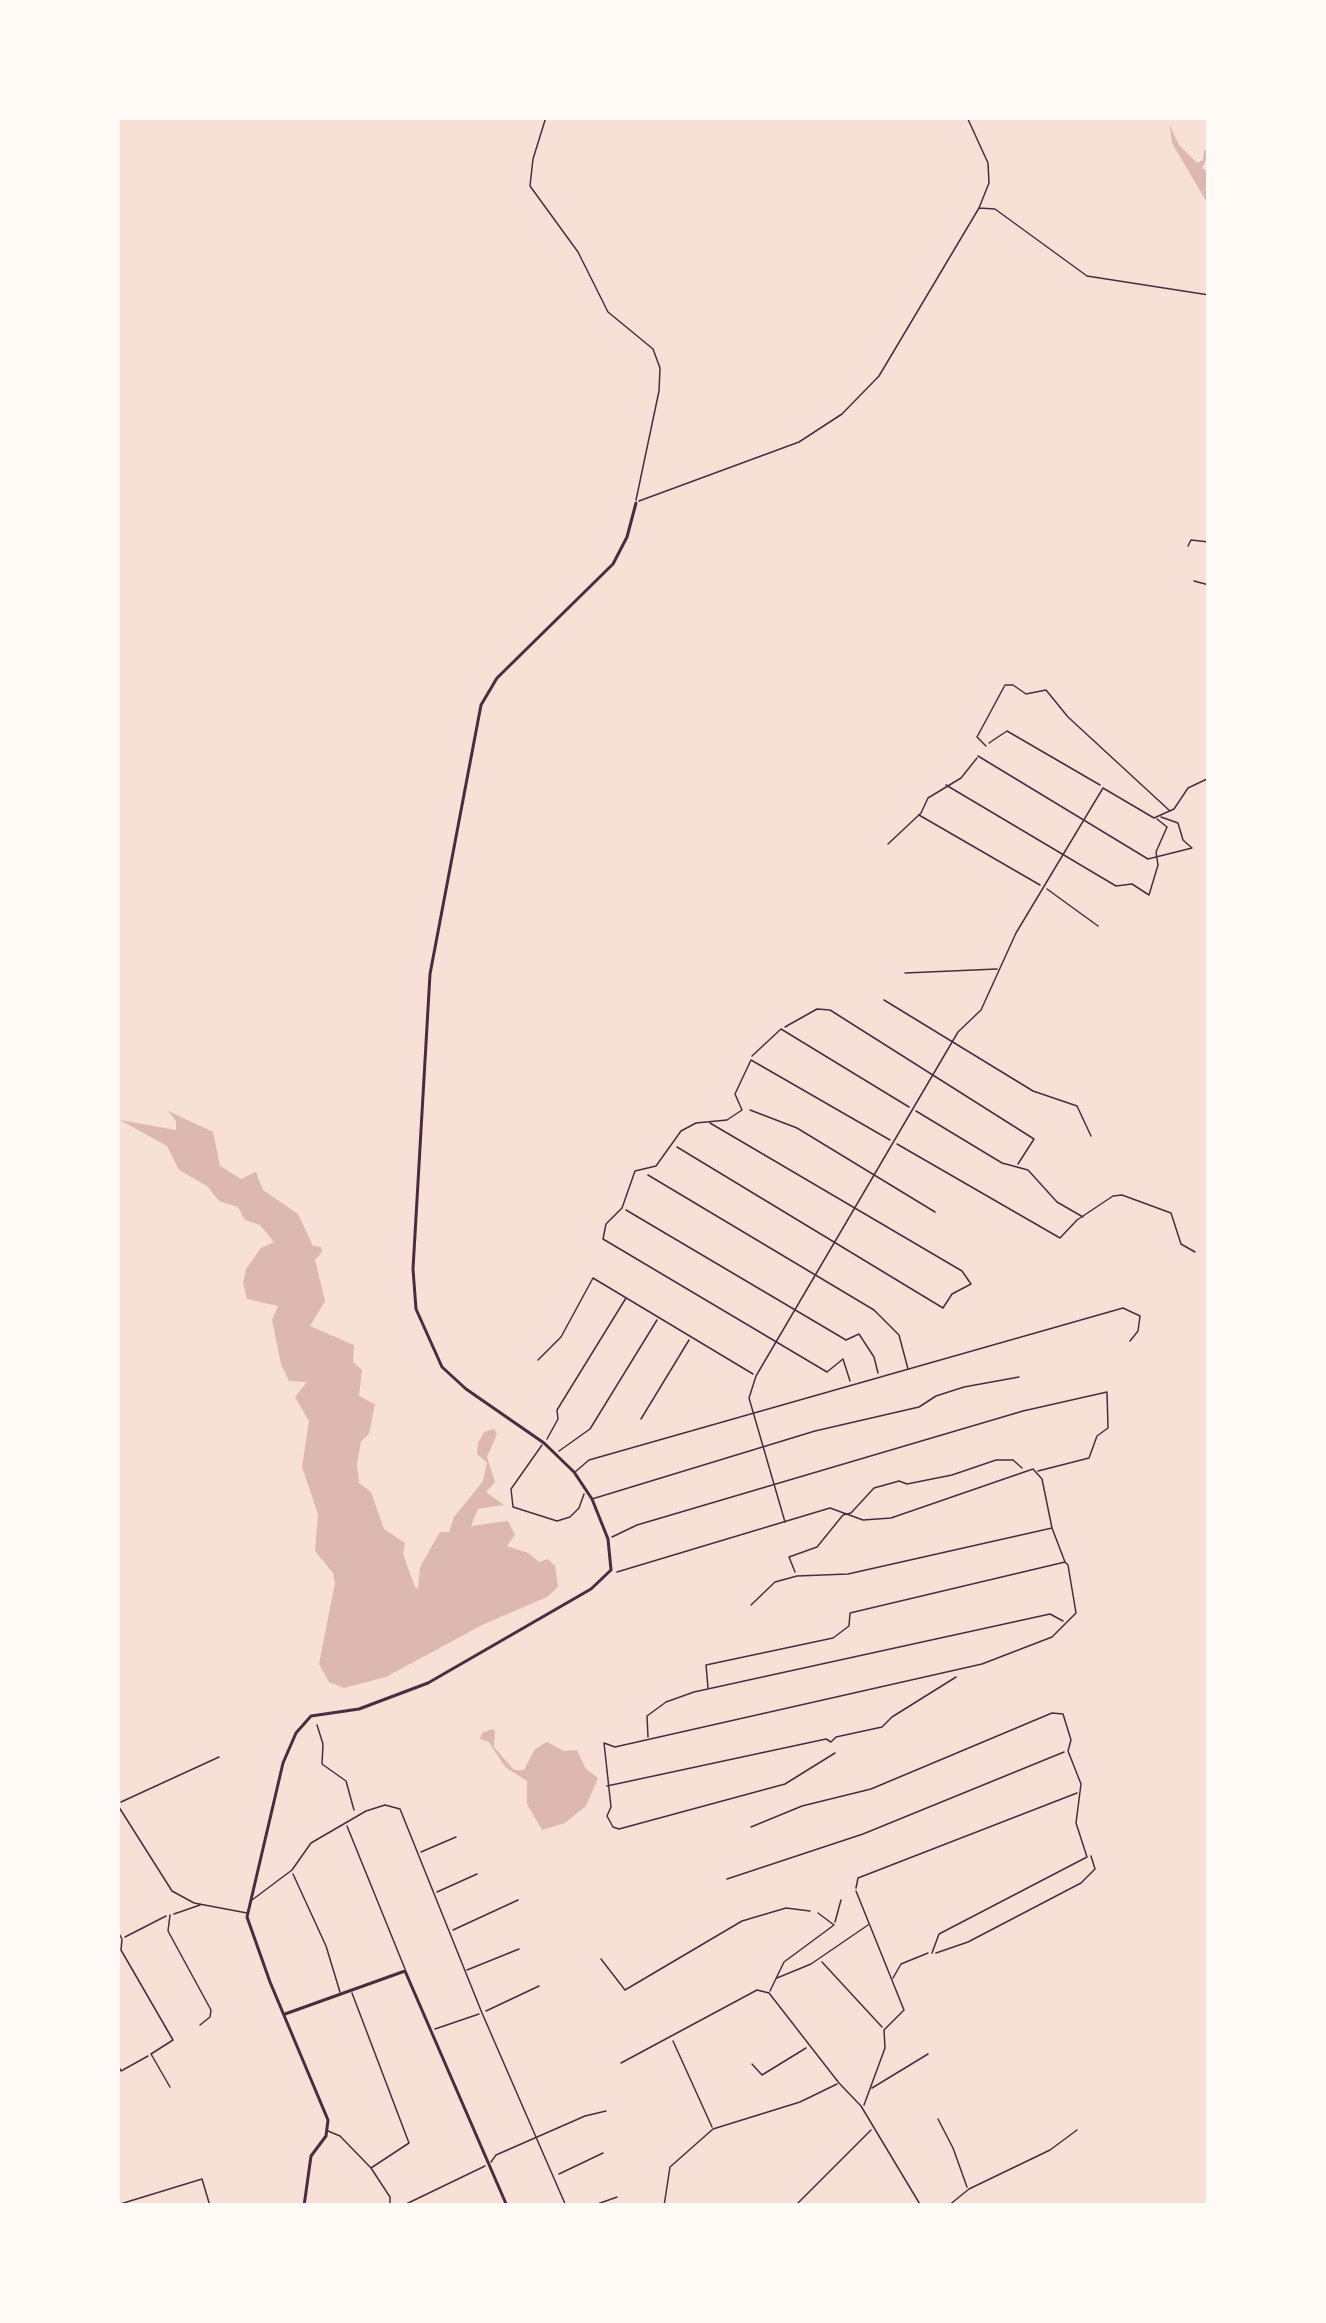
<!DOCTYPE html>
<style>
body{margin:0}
#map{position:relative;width:1326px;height:2323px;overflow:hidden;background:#f7e1d7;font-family:Bitter,serif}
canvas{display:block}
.frame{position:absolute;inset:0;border:120px solid #fffaf5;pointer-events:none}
</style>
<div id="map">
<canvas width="1326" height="2323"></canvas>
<div class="frame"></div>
</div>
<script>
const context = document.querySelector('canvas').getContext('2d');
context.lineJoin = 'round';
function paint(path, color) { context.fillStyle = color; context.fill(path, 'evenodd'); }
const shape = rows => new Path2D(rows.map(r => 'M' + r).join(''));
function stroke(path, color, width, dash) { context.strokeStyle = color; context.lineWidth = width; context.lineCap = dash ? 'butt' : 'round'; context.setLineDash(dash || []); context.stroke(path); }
paint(shape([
 [1170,126,1179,145,1197,163,1203,160,1204,150,1209,153,1202,168,1209,173,1209,206,1172,143],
 [168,1111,213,1132,220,1166,241,1179,256,1172,263,1190,298,1214,313,1246,321,1247,322,1252,315,1260,325,1301,310,1326,354,1345,353,1362,362,1370,359,1396,375,1404,369,1434,361,1441,357,1464,359,1483,371,1492,384,1529,405,1543,403,1554,415,1587,418,1589,420,1567,440,1532,449,1532,454,1517,483,1481,487,1463,477,1454,478,1443,484,1432,494,1429,497,1434,487,1457,495,1482,486,1492,504,1505,478,1509,471,1526,508,1521,515,1535,507,1546,528,1553,539,1562,548,1559,555,1566,558,1587,547,1597,482,1625,386,1677,344,1688,329,1682,319,1664,335,1583,333,1573,315,1551,318,1514,302,1467,309,1421,295,1397,307,1382,289,1381,281,1364,272,1320,278,1306,247,1299,243,1283,246,1269,261,1248,274,1242,260,1225,245,1220,238,1207,219,1201,207,1186,179,1170,167,1146,120,1120,176,1130,176,1121],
 [492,1729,495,1731,494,1747,514,1770,524,1770,535,1749,547,1742,564,1751,577,1750,586,1769,598,1778,586,1806,565,1823,542,1830,527,1804,527,1781,505,1767,489,1742,480,1739,482,1733]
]), '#dcb8b0');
stroke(shape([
 [317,1725,323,1744,322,1764,346,1781,354,1810],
 [601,1959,625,1990,742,1921,786,1908,810,1911]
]), '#4a2c40', 1.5);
stroke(shape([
 [989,743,1007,731,1100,785],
 [986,746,977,737,1005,685,1013,685,1026,694,1046,690,1068,717,1170,811],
 [978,756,1148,859,1192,848,1183,840,1178,823,1161,817],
 [946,785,1116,886,1132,884,1149,895,1158,865,1156,852,1167,827,1157,819],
 [888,844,921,813,928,798,961,778,977,758],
 [905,973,997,969],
 [884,1000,1033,1091,1077,1106,1091,1136],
 [785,1027,817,1009,830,1010,1034,1139,1018,1164],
 [752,1056,781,1029,909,1107],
 [750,1110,797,1128,935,1212],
 [916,1111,1002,1163,1028,1170,1057,1202,1083,1217],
 [897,1144,1060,1238,1077,1220,1113,1196,1122,1195,1171,1213,1181,1244,1195,1252],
 [677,1147,943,1308,952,1294,971,1284,962,1271,710,1123],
 [648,1175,874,1310,899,1335,908,1369],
 [626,1210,846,1340,859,1334,874,1357,878,1373],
 [538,1360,561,1337,593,1278,753,1374],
 [850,1381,843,1359,827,1372,603,1239,606,1224,622,1208,635,1171,656,1166,681,1131,696,1123,727,1120,742,1110,735,1094,751,1060,890,1140],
 [641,1419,689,1340],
 [547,1439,558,1419,557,1410,626,1298],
 [542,1445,511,1489,513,1507,557,1521,570,1517,579,1508,584,1494],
 [559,1451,590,1429,657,1320],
 [592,1499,815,1431,919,1407,936,1396,964,1387,1019,1377],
 [612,1537,637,1525,1023,1411,1107,1392,1108,1428,1097,1436,1089,1458,1038,1471],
 [617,1572,830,1508,863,1520,891,1518,1033,1469,1042,1479,1052,1528],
 [795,1572,789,1557,817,1547,843,1515,851,1513,874,1488,899,1481,907,1484,952,1475,996,1460,1013,1460,1022,1468],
 [751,1605,775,1582,797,1576,848,1574,1052,1528,1065,1562],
 [708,1688,706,1665,833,1638,849,1626,850,1613,1065,1562,1068,1565,1076,1613,1052,1637,982,1664,615,1747,604,1743,611,1807,607,1816,613,1827,619,1829,785,1784,835,1753],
 [648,1737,647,1716,666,1702,694,1692,1050,1614,1063,1621],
 [607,1786,826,1739,831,1742,836,1737,882,1727,892,1717,956,1677],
 [751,1827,802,1806,871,1789,1052,1713,1063,1714,1071,1740,1068,1751,1081,1784,1076,1823,1087,1857,939,1934,932,1953],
 [727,1879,863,1834,1064,1752],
 [856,1888,858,1878,1077,1793],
 [936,1953,968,1942,1081,1883,1095,1869,1091,1856],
 [893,1978,901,1964,928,1953]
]), '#4a2c40', 1.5);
stroke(shape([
 [546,117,533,159,530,186,578,252,608,312,653,349,660,368,659,391,636,500],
 [979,208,995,209,1087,276,1209,295],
 [639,501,799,442,842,414,879,376,979,208,989,183,988,163,967,117],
 [1188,546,1191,540,1209,542],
 [1194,581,1209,585],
 [919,815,1040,885],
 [1047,889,1098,926],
 [575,1472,589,1460,1123,1308,1140,1316,1138,1331,1130,1341],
 [785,1522,749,1398,756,1376,958,1032,981,1010,1016,933,1103,788,1154,818,1174,809,1188,788,1209,778],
 [121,1802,219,1757],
 [117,1804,172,1891,194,1903,247,1913],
 [347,1826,405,1969],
 [421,1852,456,1837],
 [293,1874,326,1946,340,1992],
 [856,1891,904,2010,884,2030,885,2048,864,2105],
 [437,1892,477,1874],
 [252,1900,292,1870,311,1843,366,1811,385,1805,400,1809,482,2013,566,2206],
 [174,1914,200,1905],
 [170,1915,168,1931,211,2010,210,2017,200,2025],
 [835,1922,841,1900],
 [117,1930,122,1939,121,1950,173,2040,151,2054,170,2087],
 [453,1930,518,1900],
 [125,1937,166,1916],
 [822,1962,882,2027],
 [467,1970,519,1949],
 [777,1978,811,1964,868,1925],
 [770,1991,784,1962,834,1925,818,1913],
 [352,1993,409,2143,371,2168],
 [486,2011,539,1986],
 [435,2029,479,2014],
 [673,2041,712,2127],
 [117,2063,121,2071,148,2056],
 [621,2063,757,1990,769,1993,839,2083,861,2106,921,2206],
 [752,2064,762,2075,806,2048],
 [872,2088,928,2054],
 [938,2119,953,2148,967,2187],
 [328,2131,340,2136,371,2168,390,2197,390,2206],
 [491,2162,496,2155,585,2116,606,2111],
 [559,2174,603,2153],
 [117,2205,202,2179,210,2206],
 [402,2206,485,2166],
 [592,2206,617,2197],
 [664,2206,670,2167,713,2129,800,2102,837,2084],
 [795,2206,871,2130],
 [948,2206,969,2189,1050,2150,1077,2130]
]), '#4a2c40', 1.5);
stroke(shape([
 [285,2014,405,1971,507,2206],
 [304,2206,311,2156,326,2136,328,2120,270,1982,247,1917,283,1763,296,1733,311,1716,359,1709,428,1683,591,1589,611,1570,608,1539,592,1499,574,1472,544,1443,466,1389,442,1367,416,1309,413,1269,430,974,481,705,497,678,613,564,627,537,636,503]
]), '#4a2c40', 3);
</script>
